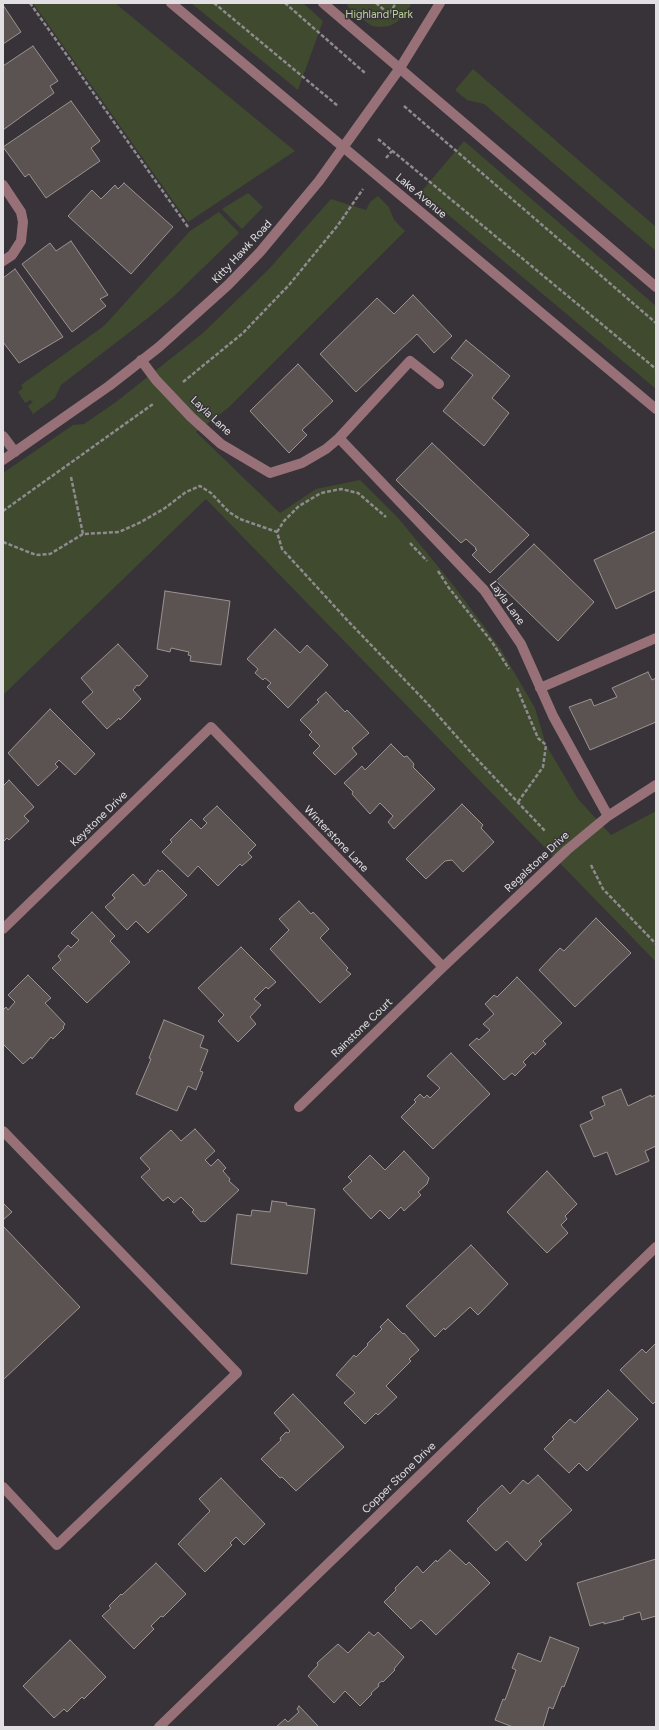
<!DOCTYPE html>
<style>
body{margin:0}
#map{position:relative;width:659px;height:1730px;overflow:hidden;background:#373338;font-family:Figtree,sans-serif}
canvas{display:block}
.frame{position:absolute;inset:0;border:4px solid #e1dfe2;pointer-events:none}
</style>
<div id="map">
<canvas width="659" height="1730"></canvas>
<div class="frame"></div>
</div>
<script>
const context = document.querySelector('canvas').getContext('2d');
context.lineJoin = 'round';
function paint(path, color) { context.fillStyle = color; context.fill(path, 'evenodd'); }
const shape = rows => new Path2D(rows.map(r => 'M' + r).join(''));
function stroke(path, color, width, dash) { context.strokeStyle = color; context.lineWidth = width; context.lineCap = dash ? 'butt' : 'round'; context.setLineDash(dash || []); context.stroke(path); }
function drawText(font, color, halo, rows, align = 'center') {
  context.font = font + ' Figtree,sans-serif'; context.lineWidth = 3; context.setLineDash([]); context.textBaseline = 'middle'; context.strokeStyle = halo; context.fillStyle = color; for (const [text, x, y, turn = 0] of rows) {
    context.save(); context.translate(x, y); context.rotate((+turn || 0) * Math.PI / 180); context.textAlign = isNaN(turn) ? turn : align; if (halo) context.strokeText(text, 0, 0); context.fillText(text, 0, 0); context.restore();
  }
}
paint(shape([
 [33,3,115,3,295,151,188,222],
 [191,3,303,3,323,21,298,90],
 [346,3,412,3,405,14,397,22,389,26,381,27,372,26,365,21,349,8],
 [473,69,656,227,656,251,484,104,467,100,455,90],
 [464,141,656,306,656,389,421,192],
 [248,193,263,207,242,229,222,209],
 [378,196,389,207,394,220,405,231,228,408,196,432,280,513,316,489,360,480,399,519,454,586,500,648,535,708,546,745,578,799,611,835,656,811,656,962,206,499,3,695,3,473,73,425,84,424,116,402,203,333,269,269,331,199,366,210,370,202],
 [219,212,239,233,173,297,148,318,61,385,55,398,33,414,28,406,33,402,30,400,25,403,18,392,23,388,21,385,104,326,190,231]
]), '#404a2f');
const building = shape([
 [3,5,21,32,3,44,3,5],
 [33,46,58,81,50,86,54,93,3,130,3,66,33,46],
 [71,101,100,141,91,148,100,161,46,198,29,174,25,177,3,147,71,101],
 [124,183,173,227,131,274,68,216,92,190,101,199,115,185,118,189,124,183],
 [71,241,108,295,100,299,106,306,72,332,22,264,50,243,56,251,71,241],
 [15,269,63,337,19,363,3,342,3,278,15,269],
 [413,295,452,336,434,353,417,334,356,392,320,354,377,298,394,314,413,295],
 [466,340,510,376,492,398,509,413,484,446,443,411,473,375,451,358,466,340],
 [298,364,333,401,302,430,307,435,289,453,250,411,298,364],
 [432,443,529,535,490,573,472,555,477,550,475,549,476,548,466,539,461,543,396,480,432,443],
 [656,531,656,590,616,609,594,560,656,531],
 [534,544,594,602,558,641,496,581,534,544],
 [165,591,230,601,221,665,190,661,191,656,188,655,189,652,171,648,170,652,157,649,165,591],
 [275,629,300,653,307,645,328,665,288,708,267,687,271,683,265,678,263,680,255,673,258,669,247,659,275,629],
 [118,644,148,676,139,686,137,685,133,690,141,699,120,720,119,718,107,729,82,702,93,692,81,678,118,644],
 [648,672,652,680,656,678,656,722,590,750,569,707,591,699,594,706,617,697,612,688,648,672],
 [326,692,345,712,347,710,369,733,352,748,357,754,335,775,313,753,320,746,309,735,312,732,300,720,319,702,317,700,326,692],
 [50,709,95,754,75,775,59,760,55,764,58,767,38,786,8,753,50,709],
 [391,744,404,757,407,756,414,764,413,767,435,789,394,829,388,822,393,816,380,803,370,814,352,794,353,792,344,783,362,766,365,770,391,744],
 [9,780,34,807,24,816,29,821,9,840,7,838,3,842,3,786,9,780],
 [462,804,483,825,481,828,494,842,463,872,452,860,445,861,426,879,406,859,462,804],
 [217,806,256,845,248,853,252,857,242,866,240,864,218,886,198,866,188,877,162,852,172,842,170,840,191,819,201,829,207,823,203,819,217,806],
 [158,870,160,872,162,870,187,895,148,933,136,921,127,930,105,907,115,898,112,895,133,874,144,886,150,881,149,880,158,870],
 [299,901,311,914,313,912,329,929,320,938,348,968,346,970,351,974,320,1003,270,949,289,930,279,919,299,901],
 [92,912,115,936,110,941,130,962,87,1003,52,968,61,960,58,956,68,945,71,948,79,940,71,933,92,912],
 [596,918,631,953,575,1007,539,970,560,948,564,951,596,918],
 [241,947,276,982,268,989,266,987,254,999,261,1005,250,1017,256,1024,238,1042,218,1021,224,1015,198,988,241,947],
 [28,975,51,998,45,1003,65,1024,63,1027,64,1028,53,1039,51,1037,32,1059,31,1057,23,1064,3,1044,3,1010,6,1007,8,1010,15,1002,8,995,28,975],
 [517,977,562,1023,543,1041,546,1044,535,1055,533,1052,523,1062,526,1065,515,1076,512,1073,504,1080,469,1045,477,1038,479,1040,490,1030,483,1024,494,1014,485,1004,494,995,497,997,517,977],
 [164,1020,204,1036,200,1047,208,1050,200,1071,203,1072,196,1090,188,1086,177,1111,136,1094,151,1059,149,1058,164,1020],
 [451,1053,490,1094,433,1149,401,1117,416,1102,414,1100,420,1094,424,1098,427,1095,430,1098,440,1088,427,1076,451,1053],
 [621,1089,628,1106,651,1095,651,1097,656,1095,656,1146,645,1151,649,1161,616,1175,607,1152,594,1157,580,1125,593,1119,590,1112,605,1105,602,1097,621,1089],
 [195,1129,215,1151,205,1160,211,1166,218,1159,226,1168,223,1171,230,1179,229,1181,239,1190,205,1222,203,1221,201,1222,192,1212,194,1210,181,1197,174,1203,168,1197,163,1201,141,1177,150,1169,140,1158,171,1130,181,1141,195,1129],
 [404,1151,429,1178,427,1184,418,1192,421,1195,404,1211,401,1207,389,1219,380,1210,371,1219,343,1189,352,1181,348,1177,370,1155,385,1170,404,1151],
 [547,1171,577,1204,565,1216,567,1219,561,1225,568,1233,547,1253,507,1212,547,1171],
 [272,1201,287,1203,286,1205,315,1209,307,1274,231,1264,237,1214,251,1216,252,1210,270,1212,272,1201],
 [3,1203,12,1212,3,1220,3,1203],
 [3,1226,80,1307,3,1380,3,1226],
 [471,1245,508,1284,478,1315,470,1307,445,1330,444,1328,435,1337,406,1306,471,1245],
 [388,1319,403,1334,404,1333,419,1350,409,1359,411,1361,386,1386,397,1397,378,1415,376,1413,365,1424,344,1403,355,1393,336,1375,354,1355,356,1357,368,1345,367,1344,382,1329,380,1327,388,1319],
 [656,1343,656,1401,653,1404,620,1370,642,1349,646,1353,656,1343],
 [608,1390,638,1419,587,1471,579,1463,569,1473,544,1449,554,1439,552,1437,570,1419,575,1423,608,1390],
 [293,1394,344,1447,296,1491,282,1477,280,1478,261,1459,281,1440,280,1438,286,1432,288,1433,290,1431,274,1413,293,1394],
 [538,1475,572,1510,539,1541,542,1544,526,1561,507,1541,496,1551,467,1521,478,1510,477,1509,502,1485,510,1494,523,1480,528,1484,538,1475],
 [221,1478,265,1524,244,1545,236,1537,230,1543,232,1545,205,1572,178,1544,210,1511,199,1499,221,1478],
 [450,1550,466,1565,469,1562,490,1583,436,1635,421,1620,411,1629,384,1602,396,1590,395,1588,417,1566,423,1573,436,1560,437,1562,450,1550],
 [656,1559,656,1616,642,1620,640,1612,623,1617,624,1619,604,1624,604,1622,590,1626,577,1583,656,1559],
 [156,1563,186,1594,163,1617,161,1616,151,1626,154,1629,134,1649,102,1616,111,1608,109,1606,121,1594,122,1595,156,1563],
 [369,1632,374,1636,378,1632,404,1657,394,1669,395,1670,383,1682,382,1681,378,1684,379,1686,371,1693,372,1694,360,1706,345,1691,334,1703,308,1676,318,1665,317,1663,338,1644,348,1653,369,1632],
 [550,1637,579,1648,564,1687,562,1686,553,1709,549,1707,543,1727,513,1727,495,1720,503,1699,505,1700,516,1670,512,1668,518,1653,541,1662,550,1637],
 [70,1640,106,1677,84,1699,82,1697,67,1712,64,1709,54,1718,23,1686,70,1640],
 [299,1706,319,1727,276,1727,285,1719,288,1722,299,1712,297,1709,299,1706]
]);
paint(building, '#5b5352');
stroke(building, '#9c9392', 1);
stroke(shape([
 [30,3,188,227],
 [214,3,338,106],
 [285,3,365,73],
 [376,3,389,14,396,3],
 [404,106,656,323],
 [378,139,656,369],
 [386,158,392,151],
 [183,382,243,333,289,285,338,225,363,189],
 [71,477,83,534],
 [3,511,153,404],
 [277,532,284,521,299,506,321,493,341,489,358,493,386,517],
 [3,542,36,555,50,554,83,534,119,532,141,522,165,508,186,492,200,486,211,493,229,512,240,519,277,532,282,549,348,621,426,702,475,757,545,831],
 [410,543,427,561],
 [438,571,449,588,492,642,509,669],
 [517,688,538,738,546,745,543,767,518,802],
 [591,865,603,889,656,944]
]), '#8e8b8f', 2.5, [4, 2]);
stroke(shape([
 [171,3,656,409],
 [323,3,656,287],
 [3,185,21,212,23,222,21,241,12,255,3,261],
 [141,360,156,380,191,417,221,444,270,473,302,463,326,449,339,438,484,590,521,644,553,716,608,816],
 [3,436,15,452],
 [339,438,410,361,439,384],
 [3,460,109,386,159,347,228,285,260,252,319,181,400,68,440,3],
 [540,688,656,638],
 [3,929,211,727,443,967],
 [299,1107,443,967,567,850,608,816,656,785],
 [3,1131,237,1373,57,1545,3,1487],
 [159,1727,656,1247]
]), '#987178', 10);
drawText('11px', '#bbd196', '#373338', [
 ["Highland Park",379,15]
]);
drawText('11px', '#e1dfe2', '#373338', [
 ["Lake Avenue",421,196,40],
 ["Kitty Hawk Road",242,252,-47],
 ["Layla Lane",211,416,43],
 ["Layla Lane",507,603,54],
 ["Keystone Drive",99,819,-44],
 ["Winterstone Lane",336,839,46],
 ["Regalstone Drive",537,862,-43],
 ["Rainstone Court",362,1028,-44],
 ["Copper Stone Drive",399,1478,-44]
]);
</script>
